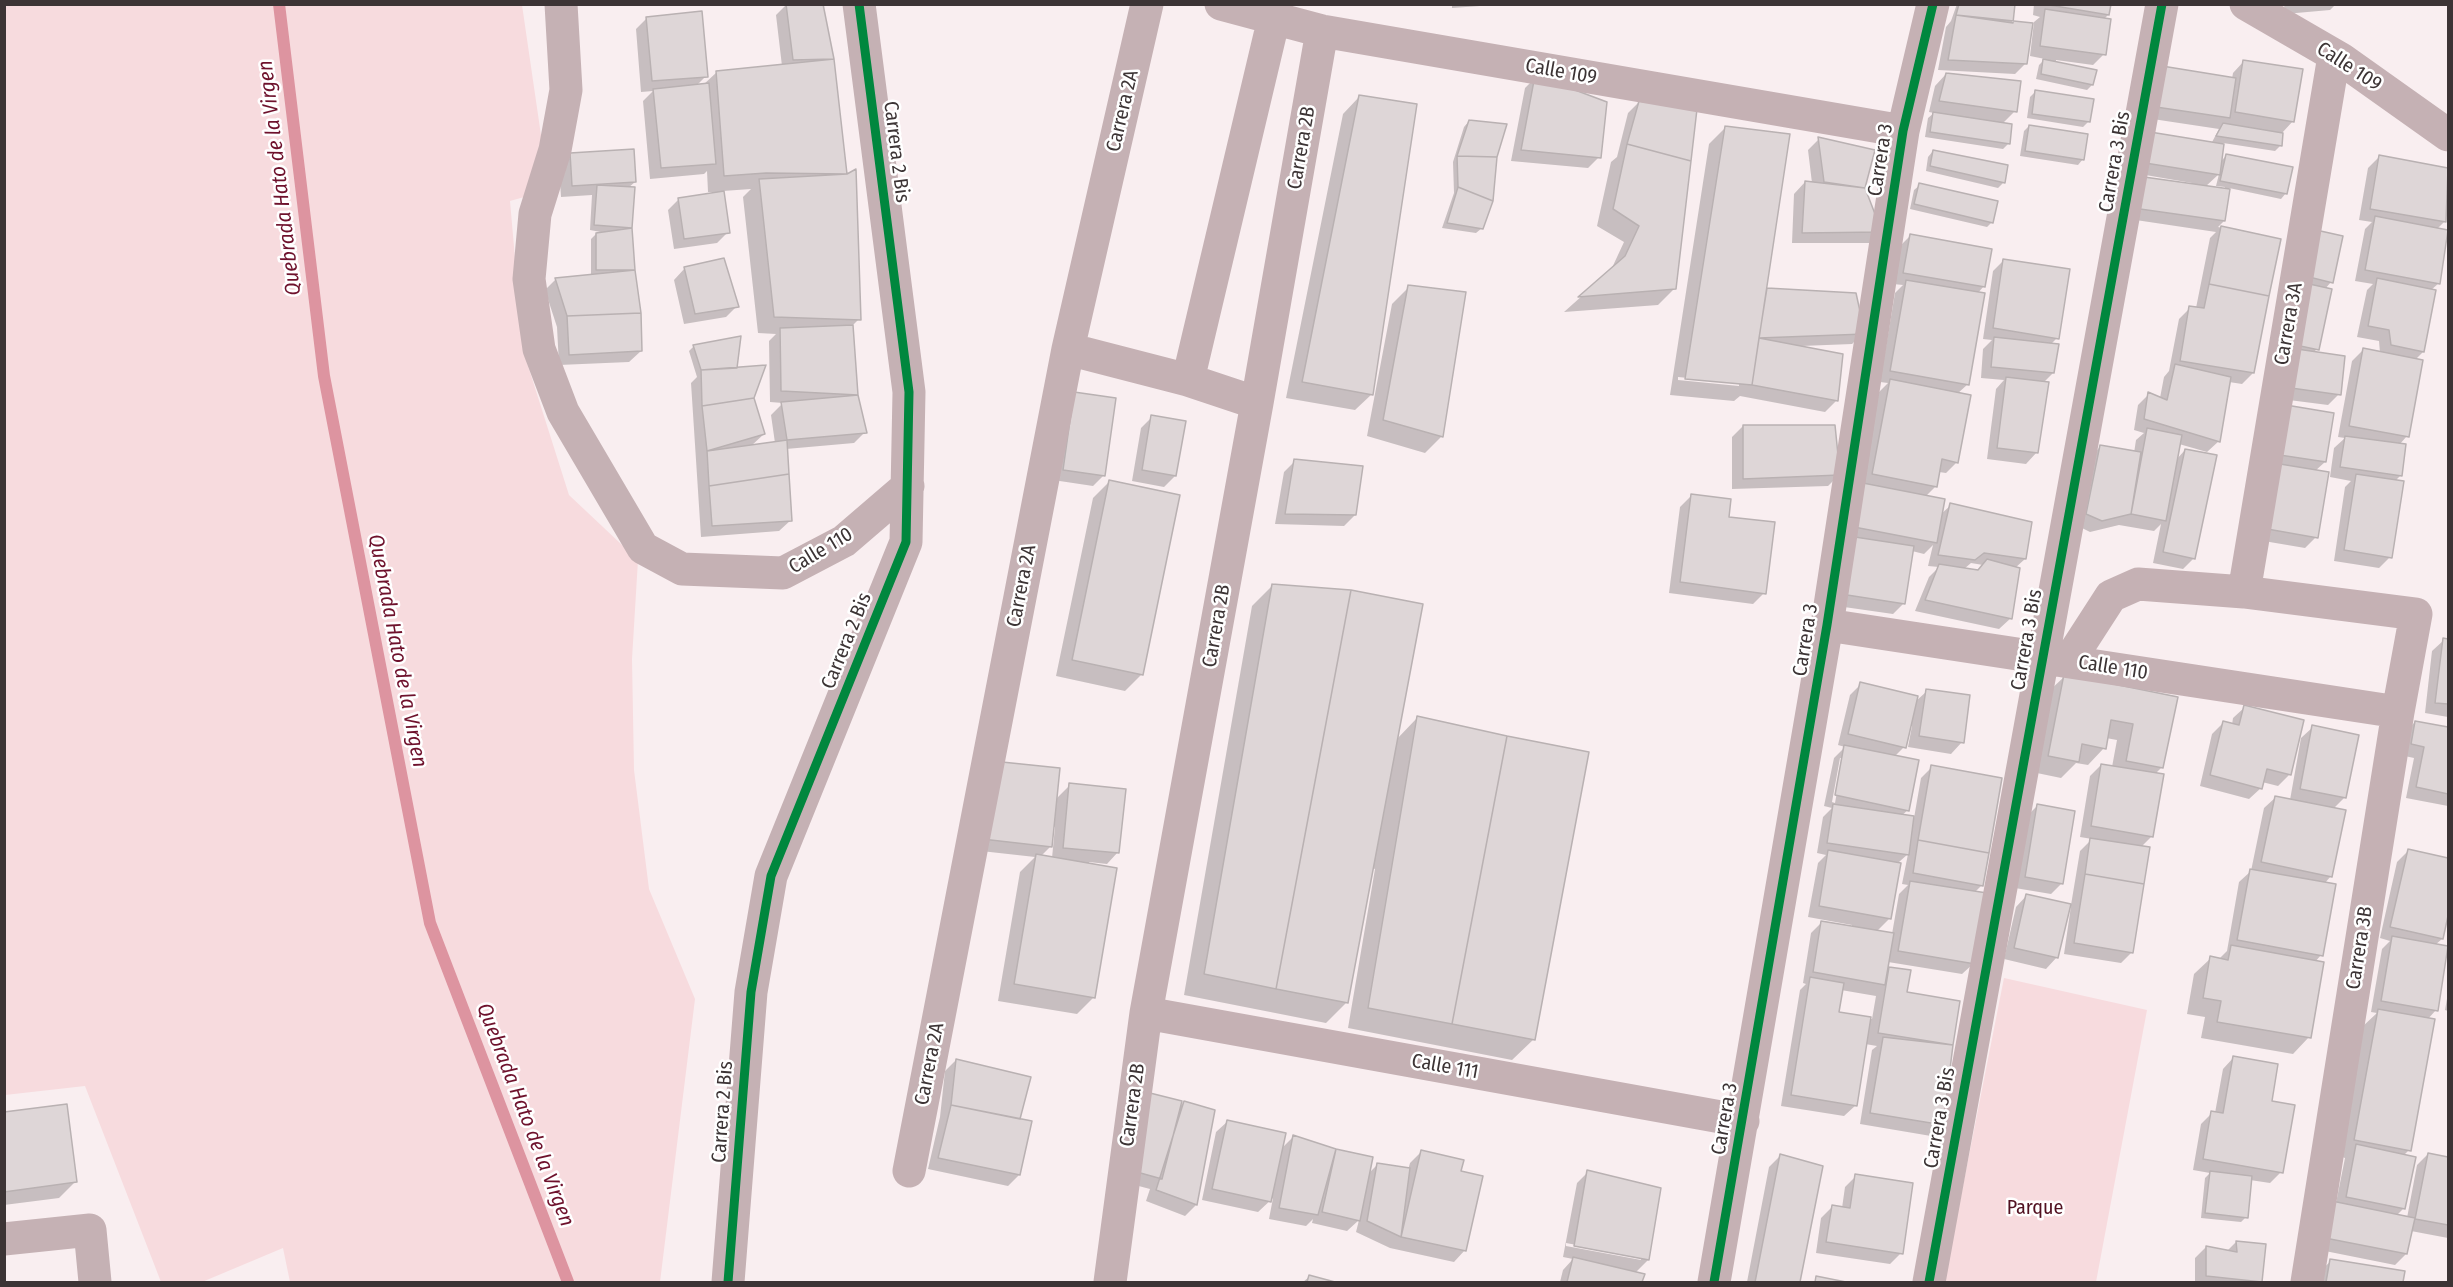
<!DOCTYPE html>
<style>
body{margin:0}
#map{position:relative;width:2453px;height:1287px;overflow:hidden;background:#f9eef0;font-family:"Fira Sans Condensed",sans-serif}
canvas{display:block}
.frame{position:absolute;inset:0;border:6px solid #3c3435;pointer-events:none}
</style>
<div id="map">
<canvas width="2453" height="1287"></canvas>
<div class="frame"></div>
</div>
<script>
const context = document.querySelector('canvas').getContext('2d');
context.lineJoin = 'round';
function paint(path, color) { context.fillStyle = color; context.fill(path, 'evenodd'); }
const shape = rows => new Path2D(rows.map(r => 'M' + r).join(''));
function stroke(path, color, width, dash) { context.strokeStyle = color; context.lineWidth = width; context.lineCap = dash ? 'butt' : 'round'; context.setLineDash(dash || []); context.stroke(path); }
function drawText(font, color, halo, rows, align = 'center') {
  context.font = font + ' "Fira Sans Condensed",sans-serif'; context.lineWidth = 5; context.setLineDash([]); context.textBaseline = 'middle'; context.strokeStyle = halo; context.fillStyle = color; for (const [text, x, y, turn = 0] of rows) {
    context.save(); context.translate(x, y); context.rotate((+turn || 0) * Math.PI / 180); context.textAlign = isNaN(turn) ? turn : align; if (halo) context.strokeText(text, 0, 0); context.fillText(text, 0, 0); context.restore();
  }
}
paint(shape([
 [4,5,522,5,549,190,510,201,523,350,569,495,638,560,632,659,634,770,649,889,695,999,660,1282,290,1282,283,1248,202,1282,161,1282,85,1086,5,1095],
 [2004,978,2147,1010,2096,1282,1944,1282]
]), '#f7dbde');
paint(shape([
 [787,4,822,4,832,59,859,319,851,327,856,396,865,432,854,443,786,449,791,520,779,531,701,537,691,383,697,377,689,351,694,346,735,369,753,398,764,434,751,446,775,443,771,415,783,403,770,402,769,341,776,334,758,333,743,197,751,189,723,191,728,232,717,243,674,249,668,210,679,199,715,194,715,192,708,192,707,171,704,174,650,179,643,101,653,91,641,92,636,29,647,18,706,76,696,86,703,85,717,72,782,66,776,15],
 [1452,4,1508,4,1452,8],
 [1957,4,2014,4,2012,22,2026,63,2015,74,1938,70,1946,27,1951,21],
 [2034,4,2109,4,2108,15,2103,20,2104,54,2093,65,2056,60,2056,63,2092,85,2087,90,2036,79,2039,65,2045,59,2030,56,2034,22,2040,17,2033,15],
 [2284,4,2336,4,2330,10,2285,14],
 [2244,61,2293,121,2282,133,2280,146,2275,151,2223,143,2220,162,2227,155,2286,193,2281,199,2229,188,2224,221,2218,227,2279,240,2253,373,2242,384,2229,382,2219,441,2207,452,2179,444,2176,460,2185,450,2194,558,2183,569,2153,563,2161,524,2154,531,2119,525,2090,532,2076,525,2089,458,2100,447,2134,453,2136,440,2144,433,2134,430,2138,405,2149,394,2160,398,2164,377,2169,371,2179,319,2190,308,2196,308,2210,238,2216,232,2129,219,2133,190,2192,185,2192,183,2128,172,2133,144,2211,144,2219,129,2146,118,2151,79,2232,79,2233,73],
 [2219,174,2216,186,2225,187,2224,190,2205,187],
 [1946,74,2015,111,2002,124,2008,144,2003,149,1925,137,1928,118,1934,113,1929,112,1935,86],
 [1536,77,1599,157,1588,168,1511,161,1525,88],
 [2035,92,2088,122,2083,127,2027,118,2030,97],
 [1359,97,1372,394,1355,410,1286,398,1343,114],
 [1639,102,1675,288,1658,305,1564,312,1611,270,1624,242,1597,226,1611,162,1617,157,1628,113],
 [1469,121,1482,228,1476,233,1442,228,1454,193,1453,162,1464,127],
 [2029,126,2083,159,2078,165,2020,156,2024,131],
 [1726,127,1765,292,1768,289,1863,333,1852,344,1801,346,1841,355,1836,401,1825,412,1740,396,1734,401,1670,395,1709,144],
 [1678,377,1739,383,1739,386,1678,380],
 [1819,139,1863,188,1880,232,1870,243,1792,243,1794,194,1805,182,1812,183,1808,150],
 [1933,151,2007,166,2003,183,1998,188,1926,171,1928,157],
 [570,154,635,182,628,188,633,188,631,228,641,351,629,362,559,365,557,327,545,290,556,279,591,276,591,239,596,234,606,233,590,230,592,195,561,197,559,166],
 [2379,157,2448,169,2445,221,2436,230,2448,232,2439,283,2431,290,2423,352,2415,360,2407,436,2399,445,2401,475,2394,482,2390,557,2379,568,2334,561,2345,487,2351,481,2330,477,2334,448,2345,438,2338,437,2352,361,2363,350,2380,353,2379,341,2357,337,2367,290,2373,284,2355,281,2365,229,2372,222,2359,220,2368,168],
 [1920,185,1992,222,1987,227,1910,209,1914,190],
 [1911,235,1984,286,1977,294,1968,384,1957,394,1957,462,1946,473,1939,472,1936,486,1926,496,1940,515,1951,505,2025,559,2015,568,2011,618,1999,629,1915,611,1929,577,1939,567,1928,566,1933,545,1924,554,1912,551,1904,603,1893,614,1837,606,1879,392,1888,383,1880,382,1895,293,1903,285,1893,284,1899,247],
 [1971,563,1983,565,1976,571,1964,569],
 [2311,237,2331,282,2325,289,2317,349,2313,353,2339,394,2328,405,2281,399],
 [2004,260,2057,338,2050,345,2053,373,2043,383,2037,452,2026,464,1987,459,1996,389,2004,380,1981,378,1983,349,1992,340,1983,339,1993,271],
 [685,268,737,306,726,317,684,324,674,280],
 [1409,287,1442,436,1425,453,1367,436,1392,304],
 [1063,405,1104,475,1093,486,1053,480],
 [1152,417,1175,476,1164,487,1132,481,1141,428],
 [2270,417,2325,462,2315,471,2316,537,2305,548,2246,538],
 [1743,426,1839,475,1828,486,1732,489,1732,437],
 [1295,461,1355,515,1344,526,1275,524,1284,472],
 [1109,482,1142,674,1125,691,1056,676,1093,498],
 [1691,496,1727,518,1764,593,1753,604,1669,593,1680,507],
 [1273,585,1396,740,1417,718,1534,1039,1512,1060,1348,1028,1375,869,1372,868,1347,1002,1326,1023,1184,995,1252,606],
 [2444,640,2448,641,2448,717,2425,713,2432,651],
 [2065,676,2176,698,2162,767,2155,774,2152,836,2141,847,2132,952,2121,963,2064,954,2071,906,2069,906,2057,957,2046,969,2004,959,2016,907,2027,895,2071,905,2080,851,2092,839,2080,837,2090,776,2101,765,2112,767,2117,740,2106,738,2104,748,2088,765,2076,763,2061,778,2032,772,2048,692],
 [1861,684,1915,702,1927,691,1962,742,1951,754,1908,747,1912,726,1909,725,1904,747,1894,757,1908,810,1901,816,1914,818,1921,778,1932,767,1982,885,1974,893,1974,963,1962,974,1888,962,1887,968,1909,971,1906,993,1958,1002,1942,1125,1931,1136,1860,1124,1872,1050,1877,1046,1865,1044,1856,1105,1844,1116,1781,1106,1800,990,1806,984,1803,983,1811,933,1822,922,1852,927,1852,925,1808,917,1818,863,1826,855,1817,853,1823,817,1832,808,1824,806,1834,758,1845,747,1838,745,1850,695],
 [1840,758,1843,758,1835,803,1832,802],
 [1908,854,1902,884,1908,885,1899,894,1892,934,1876,932,1890,918,1899,862],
 [1841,990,1876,996,1872,1019,1837,1013],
 [2245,707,2303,721,2289,775,2278,786,2262,782,2261,788,2249,799,2200,786,2212,734,2223,723,2232,725,2233,718],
 [2415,722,2448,729,2448,806,2406,798,2414,758,2400,755,2404,733],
 [2313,727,2345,797,2333,809,2331,876,2324,884,2321,955,2315,962,2309,1037,2293,1054,2201,1038,2205,1017,2187,1014,2194,974,2211,958,2219,959,2227,951,2239,882,2251,871,2264,808,2276,797,2290,800,2301,738],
 [1070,785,1118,852,1107,864,1089,862,1094,997,1077,1014,998,1001,1020,872,1035,857,972,850,1056,799],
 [1053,826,1055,827,1052,858,1041,856,1050,847],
 [2037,806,2062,883,2051,894,2015,888,2026,817],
 [2408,851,2448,860,2448,909,2442,939,2435,945,2436,1010,2427,1020,2409,1150,2403,1156,2404,1208,2396,1216,2407,1218,2417,1165,2428,1154,2448,1158,2448,1238,2411,1231,2406,1254,2395,1265,2315,1249,2336,1203,2345,1158,2339,1156,2362,1027,2377,1013,2371,1012,2382,949,2390,941,2380,938,2397,862],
 [2448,993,2448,1011,2445,1010],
 [2234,1057,2270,1102,2281,1172,2270,1183,2250,1180,2246,1217,2241,1222,2201,1218,2205,1178,2210,1173,2193,1170,2201,1124,2212,1113,2215,1113,2223,1069],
 [956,1060,1019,1120,1019,1175,1008,1186,928,1169,940,1117,945,1071],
 [1184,1102,1196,1205,1185,1216,1146,1201,1150,1189,1116,1180],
 [4,1113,75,1182,59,1198,4,1205],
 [1228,1121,1281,1149,1293,1137,1336,1151,1368,1174,1378,1164,1408,1170,1410,1163,1421,1152,1460,1173,1465,1250,1454,1262,1390,1248,1356,1232,1359,1220,1347,1231,1312,1223,1313,1219,1306,1226,1269,1219,1273,1198,1258,1212,1202,1200,1216,1132],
 [1780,1156,1821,1167,1798,1282,1747,1282,1769,1167],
 [1588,1172,1648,1260,1635,1273,1643,1275,1641,1282,1560,1282,1563,1270,1573,1259,1563,1257,1577,1183],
 [1566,1243,1641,1257,1641,1260,1566,1246],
 [1856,1176,1901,1253,1890,1264,1816,1253,1821,1218,1832,1207,1842,1208,1845,1187],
 [2236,1242,2265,1246,2260,1282,2195,1282,2195,1258,2206,1247,2227,1251],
 [2331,1261,2403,1272,2401,1282,2318,1282,2319,1272],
 [1309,1277,1330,1282,1303,1282]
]), '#0003');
stroke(shape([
 [279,4,324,376,430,923,568,1282]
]), '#dd94a0', 12);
const building = shape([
 [786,4,823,4,834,59,793,60,786,4],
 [1959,4,2015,4,2013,23,1956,15,1959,4],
 [2043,4,2111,4,2109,15,2043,4],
 [2045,9,2111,19,2106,55,2040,46,2045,9],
 [702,11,708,77,652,81,646,17,702,11],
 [1956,15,2033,23,2027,64,1948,60,1956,15],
 [834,59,847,174,766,173,724,176,716,71,834,59],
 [2043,59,2097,70,2093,85,2041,74,2043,59],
 [2243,60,2303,69,2294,122,2235,112,2243,60],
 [2162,66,2236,78,2230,118,2156,107,2162,66],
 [1946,73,2021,81,2017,112,1939,101,1946,73],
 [1535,75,1607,102,1601,158,1521,150,1535,75],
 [709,83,716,164,661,168,653,89,709,83],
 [2035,90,2094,99,2090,122,2032,114,2035,90],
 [1359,95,1417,104,1373,395,1302,382,1359,95],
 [1639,101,1697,109,1691,161,1627,144,1639,101],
 [1933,112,2012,124,2010,144,1930,132,1933,112],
 [1469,120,1507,124,1497,157,1457,156,1469,120],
 [2223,123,2283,133,2282,146,2216,136,2223,123],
 [2029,125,2088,134,2084,160,2025,151,2029,125],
 [1725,126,1790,134,1752,385,1685,379,1725,126],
 [2144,131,2224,144,2220,175,2139,162,2144,131],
 [1818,137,1875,150,1865,188,1824,182,1818,137],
 [1627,144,1691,161,1676,289,1578,297,1625,256,1639,226,1613,209,1627,144],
 [634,149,636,182,572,186,570,153,634,149],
 [1933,150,2008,165,2005,183,1930,166,1933,150],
 [2226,154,2293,167,2287,194,2220,181,2226,154],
 [2379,155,2448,168,2446,222,2370,209,2379,155],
 [1457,156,1497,157,1493,201,1458,187,1457,156],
 [856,169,861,320,774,317,759,179,847,174,856,169],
 [2144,177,2230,189,2225,221,2140,209,2144,177],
 [1805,181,1865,188,1882,232,1802,233,1805,181],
 [1919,183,1998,201,1993,223,1914,204,1919,183],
 [597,185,635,187,632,228,594,225,597,185],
 [1458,187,1493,201,1483,229,1447,223,1458,187],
 [724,191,730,233,684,239,678,198,724,191],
 [2375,216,2448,230,2440,284,2365,270,2375,216],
 [2221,226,2281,239,2269,296,2209,284,2221,226],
 [632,228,635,270,596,270,596,233,632,228],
 [2316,230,2343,236,2333,283,2305,276,2316,230],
 [1910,234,1992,249,1985,287,1903,273,1910,234],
 [724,258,739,307,695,314,684,267,724,258],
 [2003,259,2070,269,2059,339,1993,328,2003,259],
 [635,270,641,313,567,316,555,278,635,270],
 [2377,278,2436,290,2424,352,2391,345,2389,330,2368,326,2377,278],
 [1906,280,1985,293,1969,385,1890,371,1906,280],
 [2305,283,2332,289,2319,350,2291,344,2305,283],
 [2209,284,2269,296,2254,373,2180,361,2189,306,2204,308,2209,284],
 [1408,285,1466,292,1443,437,1383,420,1408,285],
 [1767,288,1856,293,1865,334,1759,338,1767,288],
 [641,313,642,351,569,355,567,316,641,313],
 [853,325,858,395,781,391,780,328,853,325],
 [741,336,737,368,701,370,693,345,741,336],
 [1994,337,2059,344,2054,373,1991,367,1994,337],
 [1759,338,1843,354,1838,401,1752,385,1759,338],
 [2363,348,2423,360,2409,437,2349,426,2363,348],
 [2297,349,2345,356,2341,395,2291,388,2297,349],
 [2175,364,2231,377,2220,442,2144,419,2148,392,2167,400,2175,364],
 [766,365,754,398,702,406,701,370,766,365],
 [2006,377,2049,382,2038,453,1997,448,2006,377],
 [1890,379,1971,395,1958,463,1942,459,1937,487,1872,474,1890,379],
 [1074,392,1116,398,1105,476,1063,470,1074,392],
 [858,395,867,433,787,440,781,402,858,395],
 [754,398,765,434,707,451,702,406,754,398],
 [2280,404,2334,413,2326,462,2273,454,2280,404],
 [1151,415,1186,421,1176,476,1142,470,1151,415],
 [1743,425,1835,425,1840,475,1743,479,1743,425],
 [2147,428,2182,435,2166,521,2131,514,2147,428],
 [2345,436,2406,444,2402,476,2340,467,2345,436],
 [787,440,789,474,709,486,707,451,787,440],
 [2100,445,2141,452,2131,514,2102,521,2086,514,2100,445],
 [2185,449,2217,455,2195,559,2163,552,2185,449],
 [1294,459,1363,466,1356,515,1285,514,1294,459],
 [2268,462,2329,472,2318,538,2256,527,2268,462],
 [789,474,792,521,712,526,709,486,789,474],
 [2356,474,2404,481,2392,558,2344,550,2356,474],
 [1109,480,1180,495,1143,675,1072,660,1109,480],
 [1863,483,1945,499,1937,543,1854,527,1863,483],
 [1691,494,1731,499,1729,517,1775,522,1766,594,1680,582,1691,494],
 [1950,503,2032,522,2026,559,1984,553,1975,560,1938,555,1950,503],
 [1855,537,1914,546,1905,604,1847,595,1855,537],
 [1987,559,2020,568,2012,619,1925,600,1939,564,1978,570,1987,559],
 [1272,584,1351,590,1276,989,1204,974,1272,584],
 [1351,590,1423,604,1348,1003,1276,989,1351,590],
 [2443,638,2448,639,2448,704,2435,703,2443,638],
 [2064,674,2178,697,2163,768,2126,761,2133,724,2111,720,2106,749,2082,744,2079,762,2048,756,2064,674],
 [1860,682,1918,696,1906,748,1848,734,1860,682],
 [1926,689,1970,695,1964,743,1919,736,1926,689],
 [2244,705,2304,720,2291,775,2267,769,2262,789,2210,775,2223,721,2239,725,2244,705],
 [1417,716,1507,736,1452,1024,1368,1008,1417,716],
 [2415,721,2448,727,2448,794,2416,787,2424,747,2411,744,2415,721],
 [2312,725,2359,735,2346,798,2300,789,2312,725],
 [1507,736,1589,752,1535,1040,1452,1024,1507,736],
 [1844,745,1919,760,1909,811,1835,795,1844,745],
 [1002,762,1060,768,1052,847,982,839,1002,762],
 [2101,764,2164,774,2153,837,2091,826,2101,764],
 [1931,765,2002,778,1989,853,1918,840,1931,765],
 [1069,783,1126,789,1119,853,1063,848,1069,783],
 [2275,796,2346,810,2332,877,2261,862,2275,796],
 [1833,804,1914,816,1909,855,1827,843,1833,804],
 [2037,804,2075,811,2063,884,2025,877,2037,804],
 [2090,838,2150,847,2144,884,2085,874,2090,838],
 [1918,840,1989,853,1983,886,1913,873,1918,840],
 [2408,849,2448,858,2448,916,2443,939,2390,927,2408,849],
 [1828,850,1901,863,1891,919,1819,906,1828,850],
 [1036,854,1117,868,1095,998,1014,984,1036,854],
 [2250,869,2336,884,2323,956,2237,940,2250,869],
 [2085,874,2144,884,2133,953,2074,943,2085,874],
 [1910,881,1987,893,1975,964,1898,951,1910,881],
 [2026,894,2071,904,2058,958,2014,948,2026,894],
 [1821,921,1894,933,1885,985,1813,972,1821,921],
 [2392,936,2448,946,2438,1011,2381,1001,2392,936],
 [2231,945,2324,962,2311,1038,2217,1022,2221,1001,2203,998,2210,956,2228,960,2231,945],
 [1889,967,1911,970,1907,992,1960,1001,1953,1045,1878,1033,1889,967],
 [1810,977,1844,983,1839,1012,1871,1017,1857,1106,1791,1095,1810,977],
 [2378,1009,2435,1019,2411,1151,2354,1140,2378,1009],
 [1883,1037,1953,1045,1943,1125,1870,1113,1883,1037],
 [2233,1056,2278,1064,2272,1101,2295,1105,2283,1173,2203,1159,2211,1111,2223,1113,2233,1056],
 [956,1059,1031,1077,1020,1119,951,1105,956,1059],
 [1146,1092,1182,1101,1162,1179,1126,1169,1146,1092],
 [1184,1101,1215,1110,1197,1205,1156,1190,1184,1101],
 [67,1104,77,1182,4,1192,4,1112,67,1104],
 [951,1105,1032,1121,1020,1175,938,1158,951,1105],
 [1227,1120,1286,1133,1271,1202,1212,1189,1227,1120],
 [1293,1135,1336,1149,1318,1215,1279,1208,1293,1135],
 [2356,1144,2416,1157,2405,1209,2346,1197,2356,1144],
 [1336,1149,1373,1157,1360,1221,1322,1212,1336,1149],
 [1421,1150,1464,1160,1461,1171,1483,1176,1466,1251,1401,1237,1421,1150],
 [2428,1153,2448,1157,2448,1225,2415,1219,2428,1153],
 [1780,1154,1823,1166,1800,1282,1755,1282,1780,1154],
 [1377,1163,1410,1168,1401,1237,1367,1221,1377,1163],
 [1587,1170,1661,1188,1649,1260,1574,1246,1587,1170],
 [2210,1171,2252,1176,2248,1218,2205,1213,2210,1171],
 [1855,1174,1913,1183,1903,1254,1826,1242,1832,1205,1850,1208,1855,1174],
 [2332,1201,2415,1218,2407,1254,2325,1238,2332,1201],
 [2236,1241,2266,1244,2262,1282,2206,1276,2206,1246,2237,1252,2236,1241],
 [1573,1257,1645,1274,1642,1282,1567,1282,1573,1257],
 [2330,1259,2405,1271,2403,1282,2326,1282,2330,1259],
 [1309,1275,1335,1282,1307,1282,1309,1275],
 [1816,1276,1846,1282,1815,1282,1816,1276]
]);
paint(building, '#ded6d7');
stroke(building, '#b9b1b2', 1.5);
stroke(shape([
 [561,4,566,90,555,150,535,214,529,279,539,349,563,412,643,548,682,569,783,573,844,541,908,486],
 [1221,4,1322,31,1903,131],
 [2246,4,2341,59,2448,135],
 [1068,349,1188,380,1257,403],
 [1188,380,1274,18],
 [2244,592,2334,56],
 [1827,625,2398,712],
 [2069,661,2111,596,2138,584,2244,592,2416,614,2398,712,2307,1282],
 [1146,1013,1743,1121],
 [909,1171,1068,349,1147,4],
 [4,1239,90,1230,95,1282],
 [728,1282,751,992,771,876,906,542,909,392,859,4],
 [1110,1282,1146,1013,1257,403,1322,31],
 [1714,1282,1827,625,1903,131,1933,4],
 [1929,1282,2162,4]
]), '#c5b1b4', 33);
stroke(shape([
 [728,1282,751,992,771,876,906,542,909,392,859,4],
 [1714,1282,1827,625,1903,131,1933,4],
 [1929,1282,2162,4]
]), '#00873e', 9);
drawText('20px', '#3c3435', '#fff', [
 ["Calle 109",2349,67,33],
 ["Calle 109",1561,72,10],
 ["Carrera 2A",1123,111,-77],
 ["Carrera 2B",1302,148,-80],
 ["Carrera 2 Bis",896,152,83],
 ["Carrera 3",1881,160,-81],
 ["Carrera 3 Bis",2115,162,-80],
 ["Carrera 3A",2289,324,-80],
 ["Calle 110",821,551,-31],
 ["Carrera 2A",1022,586,-79],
 ["Carrera 2B",1217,626,-80],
 ["Carrera 3",1806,640,-81],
 ["Carrera 3 Bis",2027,640,-80],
 ["Carrera 2 Bis",847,641,-68],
 ["Calle 110",2113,668,9],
 ["Carrera 3B",2360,948,-81],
 ["Carrera 2A",930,1064,-79],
 ["Calle 111",1445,1067,10],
 ["Carrera 2B",1133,1105,-82],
 ["Carrera 2 Bis",723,1112,-86],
 ["Carrera 3 Bis",1940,1118,-80],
 ["Carrera 3",1725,1119,-80]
]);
drawText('20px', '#511121', '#fff', [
 ["Parque",2035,1208]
]);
drawText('italic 21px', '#6e112c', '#fff', [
 ["Quebrada Hato de la Virgen",280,178,-97],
 ["Quebrada Hato de la Virgen",397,651,79],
 ["Quebrada Hato de la Virgen",525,1115,69]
]);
</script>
